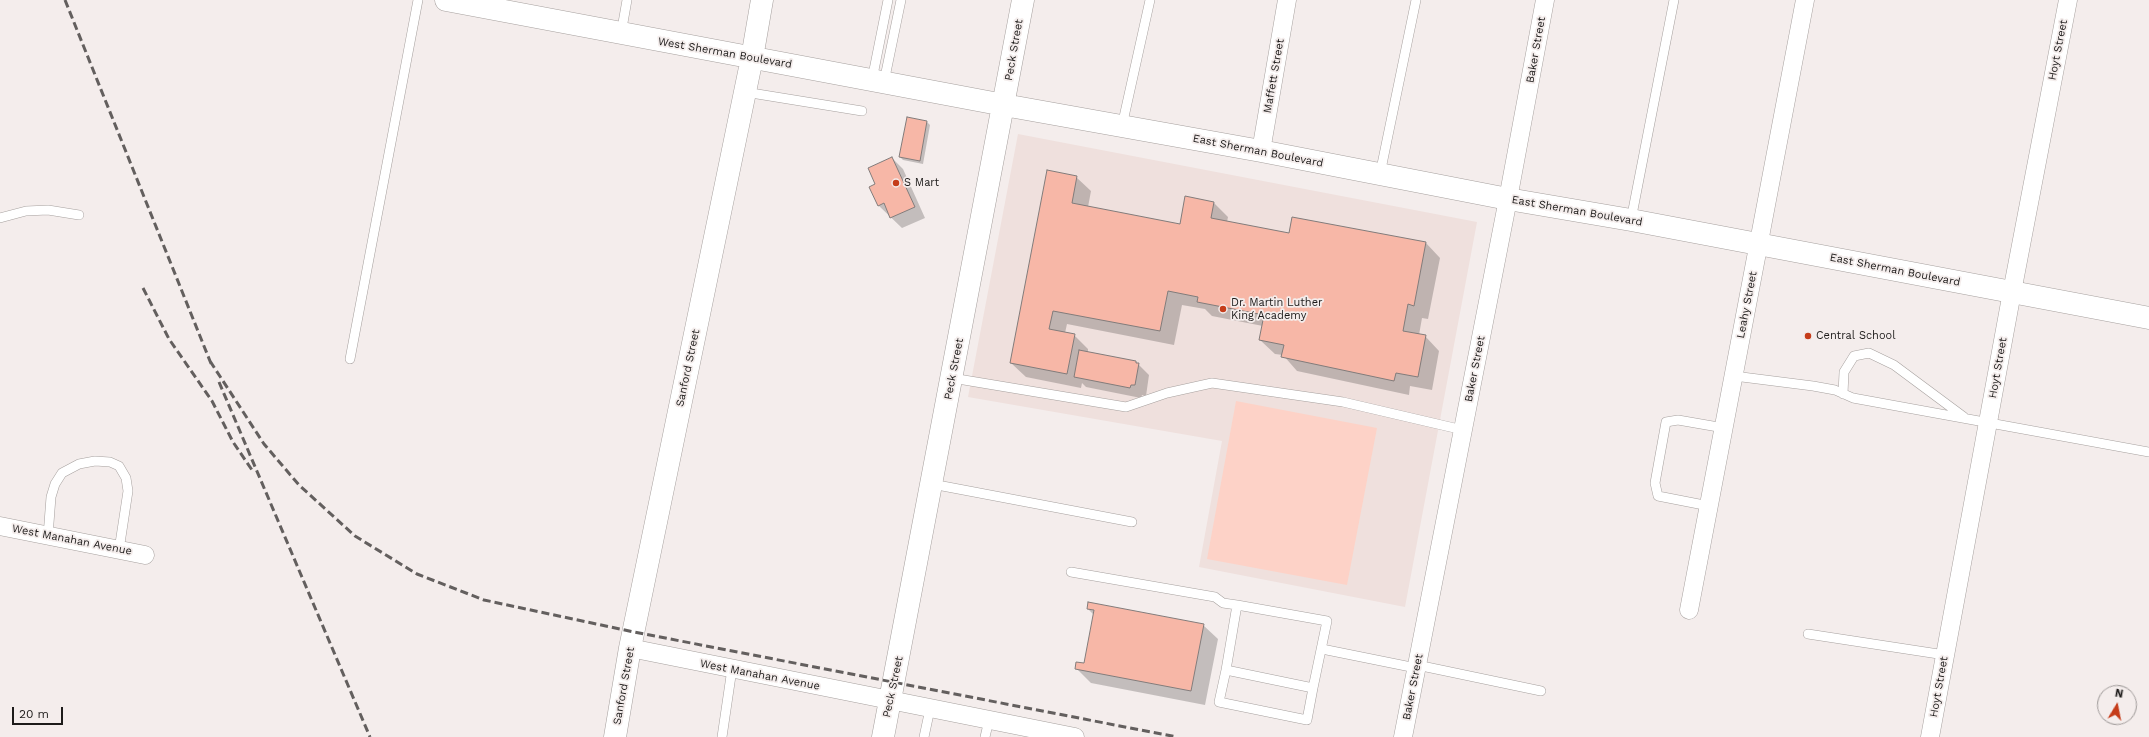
<!DOCTYPE html>
<style>
body{margin:0}
#map{position:relative;width:2149px;height:737px;overflow:hidden;background:#f4edec;font-family:"Work Sans",sans-serif}
canvas{display:block}
.north{position:absolute;left:2097px;top:685px;width:40px;height:40px;box-sizing:border-box;background:#f4edec;border:1px solid #9e9998;border-radius:50%;rotate:10deg;font-size:11px;font-weight:700;line-height:16px;text-align:center;color:#1d1b1a}
.north::after{content:'';display:block;margin:auto;width:14px;height:18px;background:#c53c1a;clip-path:polygon(50% 0,100% 100%,50% 72%,0 100%)}
.scale{position:absolute;left:12px;top:707px;width:51px;height:18px;box-sizing:border-box;border:2px solid #1d1b1a;border-top:0;padding-left:5px;font-size:12px;line-height:14px;white-space:nowrap;color:#1d1b1a;-webkit-text-stroke:3px #f4edec;paint-order:stroke}
</style>
<div id="map">
<canvas width="2149" height="737"></canvas>
<div class="north">N</div>
<div class="scale">20 m</div>
</div>
<script>
const context = document.querySelector('canvas').getContext('2d');
context.lineJoin = 'round';
function paint(path, color) { context.fillStyle = color; context.fill(path, 'evenodd'); }
const shape = rows => new Path2D(rows.map(r => 'M' + r).join(''));
function stroke(path, color, width, dash) { context.strokeStyle = color; context.lineWidth = width; context.lineCap = dash ? 'butt' : 'round'; context.setLineDash(dash || []); context.stroke(path); }
function drawText(font, color, halo, rows, align = 'center') {
  context.font = font + ' "Work Sans",sans-serif'; context.lineWidth = 3.5; context.setLineDash([]); context.textBaseline = 'middle'; context.strokeStyle = halo; context.fillStyle = color; for (const [text, x, y, turn = 0] of rows) {
    context.save(); context.translate(x, y); context.rotate((+turn || 0) * Math.PI / 180); context.textAlign = isNaN(turn) ? turn : align; if (halo) context.strokeText(text, 0, 0); context.fillText(text, 0, 0); context.restore();
  }
}
paint(shape([
 [1018,134,1477,222,1405,607,1199,567,1222,441,968,397]
]), '#efe0dd');
paint(shape([
 [1236,401,1377,428,1347,585,1207,559]
]), '#fdd2c7');
paint(shape([
 [907,118,927,122,930,125,923,164,903,160,900,157],
 [892,158,903,169,925,218,902,228,878,205,876,184],
 [1076,177,1091,191,1088,207,1181,225,1186,197,1214,203,1228,217,1227,222,1289,234,1426,243,1440,258,1428,319,1422,318,1419,335,1425,336,1439,351,1432,390,1410,386,1409,395,1297,371,1283,355,1275,354,1260,340,1263,326,1212,316,1205,309,1182,305,1174,345,1067,324,1065,333,1074,335,1088,349,1088,353,1136,362,1149,375,1146,396,1142,395,1141,398,1086,387,1082,383,1081,388,1026,377,1011,363],
 [1088,609,1203,625,1218,639,1205,705,1091,683,1076,668,1085,665,1094,615]
]), '#0003');
const building = shape([
 [907,117,927,121,920,161,899,157,907,117],
 [892,157,915,207,890,218,884,203,878,206,869,187,875,184,868,168,892,157],
 [1047,170,1077,176,1072,203,1180,224,1185,196,1214,202,1211,218,1289,233,1292,217,1426,242,1414,306,1408,304,1403,331,1426,335,1418,377,1396,373,1394,381,1281,357,1284,345,1259,340,1264,315,1197,302,1198,297,1168,291,1160,331,1053,311,1049,329,1075,334,1067,374,1010,363,1047,170],
 [1079,350,1136,361,1136,363,1139,363,1135,385,1131,385,1130,388,1074,377,1079,350],
 [1088,602,1204,624,1191,691,1075,669,1076,662,1084,663,1094,610,1087,609,1088,602]
]);
paint(building, '#f7b7a7');
stroke(building, '#827c7b', 1);
const lane = shape([
 [621,34,627,0],
 [872,80,888,0],
 [884,82,901,0],
 [745,92,862,111],
 [1122,126,1150,0],
 [1380,174,1416,0],
 [0,218,26,211,48,210,79,215],
 [1631,220,1674,0],
 [350,359,418,0],
 [1734,376,1813,386,1835,390,1853,398,2149,452],
 [952,378,1126,407,1167,393,1212,383,1343,402,1463,430],
 [1843,394,1844,372,1854,356,1869,353,1894,365,1964,417],
 [932,484,1132,522],
 [1709,506,1658,496,1655,483,1666,422,1678,420,1724,428],
 [48,536,51,497,55,484,62,473,79,464,95,461,110,462,119,466,126,478,128,491,119,550],
 [1071,572,1215,597,1223,603,1237,605,1327,621,1313,688,1226,670,1237,605],
 [1808,634,1945,655],
 [1322,649,1416,668],
 [1417,665,1541,691],
 [1226,670,1219,702,1307,720,1313,688],
 [722,737,732,669],
 [924,737,930,709],
 [985,737,989,720]
]);
const street = shape([
 [1261,151,1287,0],
 [0,526,145,555],
 [1689,610,1805,0],
 [630,648,1075,737],
 [1403,737,1508,199,1545,0],
 [1930,737,2012,292,2068,0]
]);
const secondary = shape([
 [446,0,1004,105,1261,151,1508,199,1631,220,2149,318],
 [615,737,630,648,752,58,762,0],
 [883,737,1023,0]
]);
stroke(lane, '#a6a09e', 10);
stroke(street, '#a6a09e', 19);
stroke(secondary, '#a6a09e', 23);
stroke(lane, '#fff', 9);
stroke(street, '#fff', 18);
stroke(secondary, '#fff', 22);
stroke(shape([
 [65,0,212,366],
 [143,288,169,339,212,401,233,442,252,470],
 [210,361,264,444,299,485,355,536,417,574,484,600,634,632,1177,737],
 [219,382,370,737]
]), '#635f5e', 3, [8, 4]);
for (const [x, y, r, color] of [
 [896,183,4,"#c53c1a"],
 [1223,309,4,"#c53c1a"],
 [1808,336,4,"#c53c1a"]
]) { const dot = new Path2D(); dot.arc(x, y, r, 0, 2 * Math.PI); context.fillStyle = color; context.fill(dot); stroke(dot, '#f4edec', 1.5); }
drawText('11px', '#1d1b1a', '#f4edec', [
 ["Peck Street",1014,50,-80],
 ["Baker Street",1536,50,-80],
 ["Hoyt Street",2058,50,-79],
 ["West Sherman Boulevard",725,53,10],
 ["Maffett Street",1274,76,-80],
 ["East Sherman Boulevard",1258,151,11],
 ["East Sherman Boulevard",1577,211,10],
 ["East Sherman Boulevard",1895,270,11],
 ["Leahy Street",1747,305,-79],
 ["Sanford Street",688,368,-78],
 ["Hoyt Street",1998,368,-80],
 ["Peck Street",954,369,-79],
 ["Baker Street",1475,369,-79],
 ["West Manahan Avenue",72,540,11],
 ["West Manahan Avenue",760,675,11],
 ["Sanford Street",624,686,-80],
 ["Peck Street",893,687,-78],
 ["Baker Street",1413,687,-79],
 ["Hoyt Street",1939,687,-80]
]);
drawText('11px', '#1d1b1a', '#f4edec', [
 ["S Mart",904,183],
 ["Dr. Martin Luther",1231,303],
 ["King Academy",1231,316],
 ["Central School",1816,336]
], 'left');
</script>
